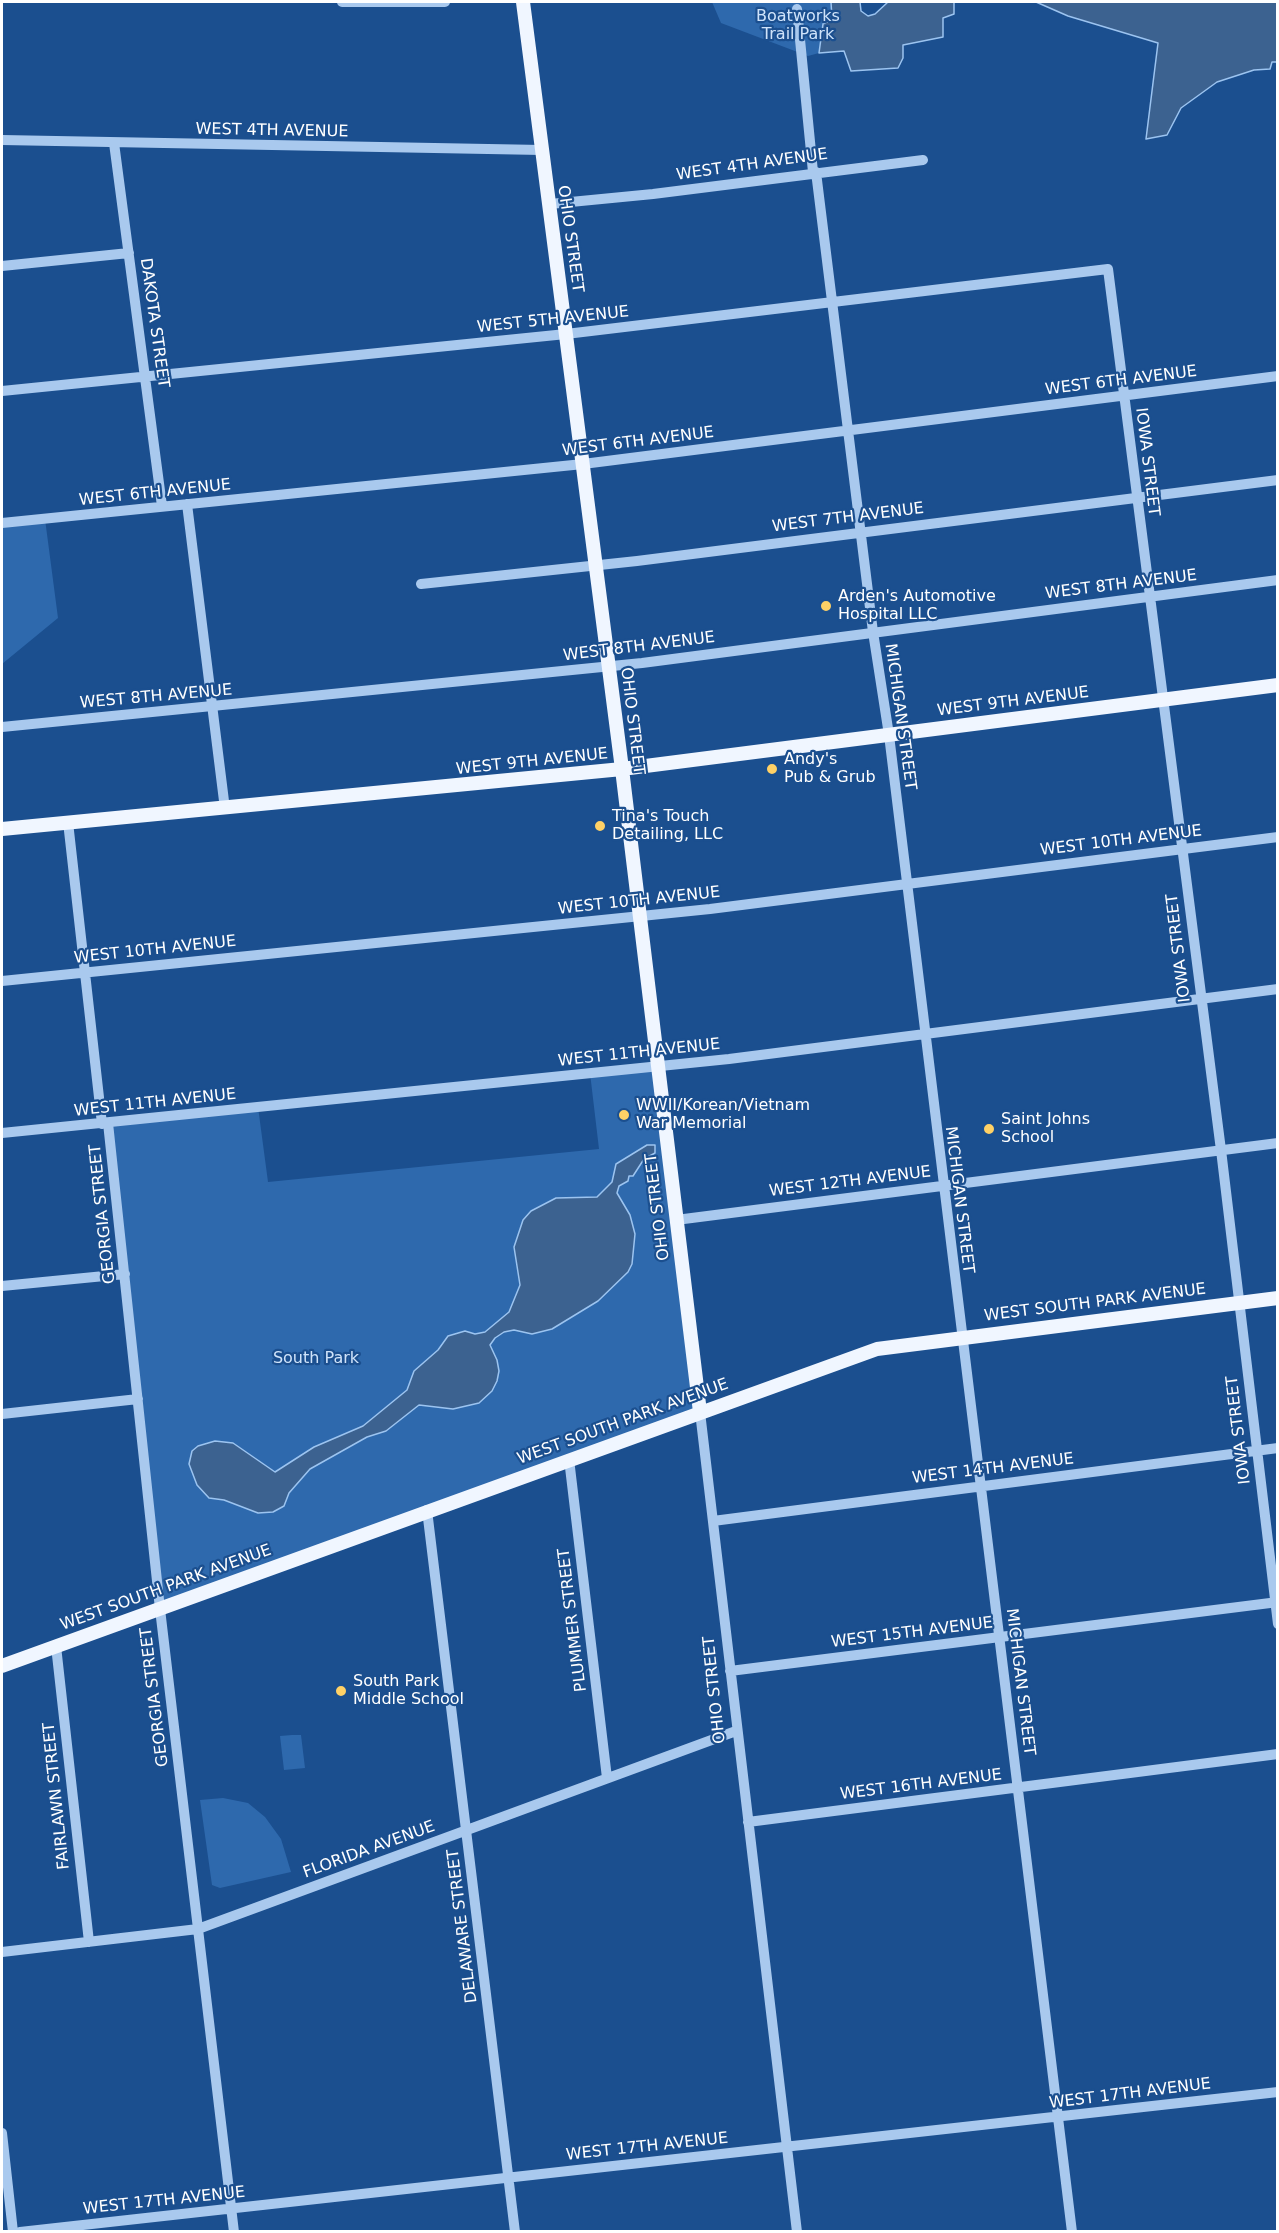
<!DOCTYPE html>
<style>
body{margin:0}
#map{position:relative;width:1279px;height:2233px;overflow:hidden;background:#1b4f8f;font-family:"DejaVu Sans",sans-serif}
canvas{display:block}
.frame{position:absolute;inset:0;border:3px solid #fff;pointer-events:none}
</style>
<div id="map">
<canvas width="1279" height="2233"></canvas>
<div class="frame"></div>
</div>
<script>
const context = document.querySelector('canvas').getContext('2d');
context.lineJoin = 'round';
function paint(path, color) { context.fillStyle = color; context.fill(path, 'evenodd'); }
const shape = rows => new Path2D(rows.map(r => 'M' + r).join(''));
function stroke(path, color, width, dash) { context.strokeStyle = color; context.lineWidth = width; context.lineCap = dash ? 'butt' : 'round'; context.setLineDash(dash || []); context.stroke(path); }
function drawText(font, color, halo, rows, align = 'center') {
  context.font = font + ' "DejaVu Sans",sans-serif'; context.lineWidth = 4.5; context.setLineDash([]); context.textBaseline = 'middle'; context.strokeStyle = halo; context.fillStyle = color; for (const [text, x, y, turn = 0] of rows) {
    context.save(); context.translate(x, y); context.rotate((+turn || 0) * Math.PI / 180); context.textAlign = isNaN(turn) ? turn : align; if (halo) context.strokeText(text, 0, 0); context.fillText(text, 0, 0); context.restore();
  }
}
paint(shape([
 [712,2,831,2,832,19,823,24,819,53,808,56,721,23],
 [45,519,58,618,2,664,2,523],
 [658,1066,700,1412,160,1609,108,1124,258,1107,268,1182,599,1149,590,1073],
 [292,1735,301,1735,305,1768,284,1770,280,1736],
 [223,1798,248,1803,265,1817,281,1839,291,1872,220,1888,212,1885,200,1800]
]), '#2e69ad');
const water = shape([
 [831,2,860,2,861,11,868,16,875,14,888,2,954,2,954,14,943,18,943,37,903,45,903,58,898,68,851,71,844,51,819,53,823,24,832,19,831,2],
 [1036,2,1277,2,1277,62,1272,62,1270,69,1254,70,1217,82,1181,108,1167,135,1146,139,1158,43,1068,16,1036,2],
 [647,1145,655,1145,655,1153,644,1159,633,1176,629,1176,628,1181,619,1186,617,1193,630,1215,635,1234,632,1264,628,1272,598,1301,552,1329,532,1334,514,1330,504,1332,495,1338,490,1345,497,1360,499,1371,497,1381,492,1391,479,1403,453,1409,419,1405,386,1431,367,1437,310,1469,289,1493,284,1506,273,1512,258,1513,224,1500,209,1498,197,1485,189,1464,192,1451,198,1446,215,1441,233,1443,275,1472,314,1447,363,1426,407,1390,414,1371,438,1350,448,1336,465,1331,475,1334,485,1332,509,1312,520,1285,514,1247,523,1220,531,1211,556,1198,597,1197,612,1182,616,1164,647,1145]
]);
paint(water, '#3c6290');
stroke(water, '#9cc4f0', 1.5);
stroke(shape([
 [342,2,445,2],
 [797,9,813,172],
 [2,140,542,150],
 [114,143,162,506],
 [816,172,873,632,889,735,1072,2232],
 [550,204,653,194,923,160],
 [2,266,129,253],
 [2,391,566,334,1108,269,1221,1150,1278,1624],
 [187,504,225,809],
 [2,523,583,464,1278,376],
 [421,584,637,561,1278,480],
 [2,727,642,663,1278,580],
 [68,822,102,1124],
 [2,981,710,909,1278,837],
 [108,1123,160,1609,234,2232],
 [2,1133,729,1059,1278,989],
 [676,1220,1278,1143],
 [2,1286,125,1274],
 [700,1412,797,2232],
 [2,1414,138,1399],
 [569,1459,607,1778],
 [427,1510,515,2232],
 [713,1521,1278,1448],
 [56,1646,89,1942],
 [730,1671,1278,1602],
 [748,1822,1278,1754],
 [2,1952,198,1929,736,1731],
 [2,2133,13,2232],
 [20,2232,1278,2092]
]), '#a9c9ee', 10);
stroke(shape([
 [523,2,622,769,700,1412],
 [2,829,622,769,1278,685],
 [2,1666,877,1349,1278,1298]
]), '#f0f6ff', 14);
for (const [x, y, r, color] of [
 [826,606,6,"#ffd166"],
 [772,769,6,"#ffd166"],
 [600,826,6,"#ffd166"],
 [624,1115,6,"#ffd166"],
 [989,1129,6,"#ffd166"],
 [341,1691,6,"#ffd166"]
]) { const dot = new Path2D(); dot.arc(x, y, r, 0, 2 * Math.PI); context.fillStyle = color; context.fill(dot); stroke(dot, '#1b4f8f', 2); }
drawText('16px', '#cfe3fa', '#1b4f8f', [
 ["Boatworks",798,17],
 ["Trail Park",798,35],
 ["South Park",316,1359]
]);
drawText('16px', '#fff', '#1b4f8f', [
 ["WEST 4TH AVENUE",272,131,1],
 ["WEST 4TH AVENUE",752,165,-8],
 ["OHIO STREET",570,239,82],
 ["WEST 5TH AVENUE",553,320,-6],
 ["DAKOTA STREET",154,323,82],
 ["WEST 6TH AVENUE",1121,381,-7],
 ["WEST 6TH AVENUE",638,442,-7],
 ["IOWA STREET",1147,462,83],
 ["WEST 6TH AVENUE",155,493,-6],
 ["WEST 7TH AVENUE",848,518,-7],
 ["WEST 8TH AVENUE",1121,585,-7],
 ["WEST 8TH AVENUE",639,647,-7],
 ["WEST 8TH AVENUE",156,697,-5],
 ["WEST 9TH AVENUE",1013,702,-7],
 ["MICHIGAN STREET",900,717,82],
 ["OHIO STREET",632,721,83],
 ["WEST 9TH AVENUE",532,762,-6],
 ["WEST 10TH AVENUE",1121,841,-7],
 ["WEST 10TH AVENUE",639,901,-6],
 ["IOWA STREET",1179,948,-97],
 ["WEST 10TH AVENUE",155,950,-6],
 ["WEST 11TH AVENUE",639,1053,-6],
 ["WEST 11TH AVENUE",155,1103,-6],
 ["WEST 12TH AVENUE",850,1182,-7],
 ["MICHIGAN STREET",959,1200,83],
 ["OHIO STREET",658,1207,-97],
 ["GEORGIA STREET",103,1214,-96],
 ["WEST SOUTH PARK AVENUE",1095,1303,-7],
 ["WEST SOUTH PARK AVENUE",623,1422,-20],
 ["IOWA STREET",1239,1430,-97],
 ["WEST 14TH AVENUE",993,1469,-7],
 ["WEST SOUTH PARK AVENUE",166,1588,-20],
 ["PLUMMER STREET",573,1620,-97],
 ["WEST 15TH AVENUE",912,1633,-7],
 ["MICHIGAN STREET",1020,1682,83],
 ["OHIO STREET",715,1690,-96],
 ["GEORGIA STREET",155,1697,-97],
 ["WEST 16TH AVENUE",921,1785,-7],
 ["FAIRLAWN STREET",57,1796,-96],
 ["FLORIDA AVENUE",369,1850,-20],
 ["DELAWARE STREET",463,1926,-97],
 ["WEST 17TH AVENUE",1130,2094,-7],
 ["WEST 17TH AVENUE",647,2147,-6],
 ["WEST 17TH AVENUE",164,2201,-6]
]);
drawText('16px', '#fff', '#1b4f8f', [
 ["Arden's Automotive",838,597],
 ["Hospital LLC",838,615],
 ["Andy's",784,760],
 ["Pub & Grub",784,778],
 ["Tina's Touch",612,817],
 ["Detailing, LLC",612,835],
 ["WWII/Korean/Vietnam",636,1106],
 ["War Memorial",636,1124],
 ["Saint Johns",1001,1120],
 ["School",1001,1138],
 ["South Park",353,1682],
 ["Middle School",353,1700]
], 'left');
</script>
